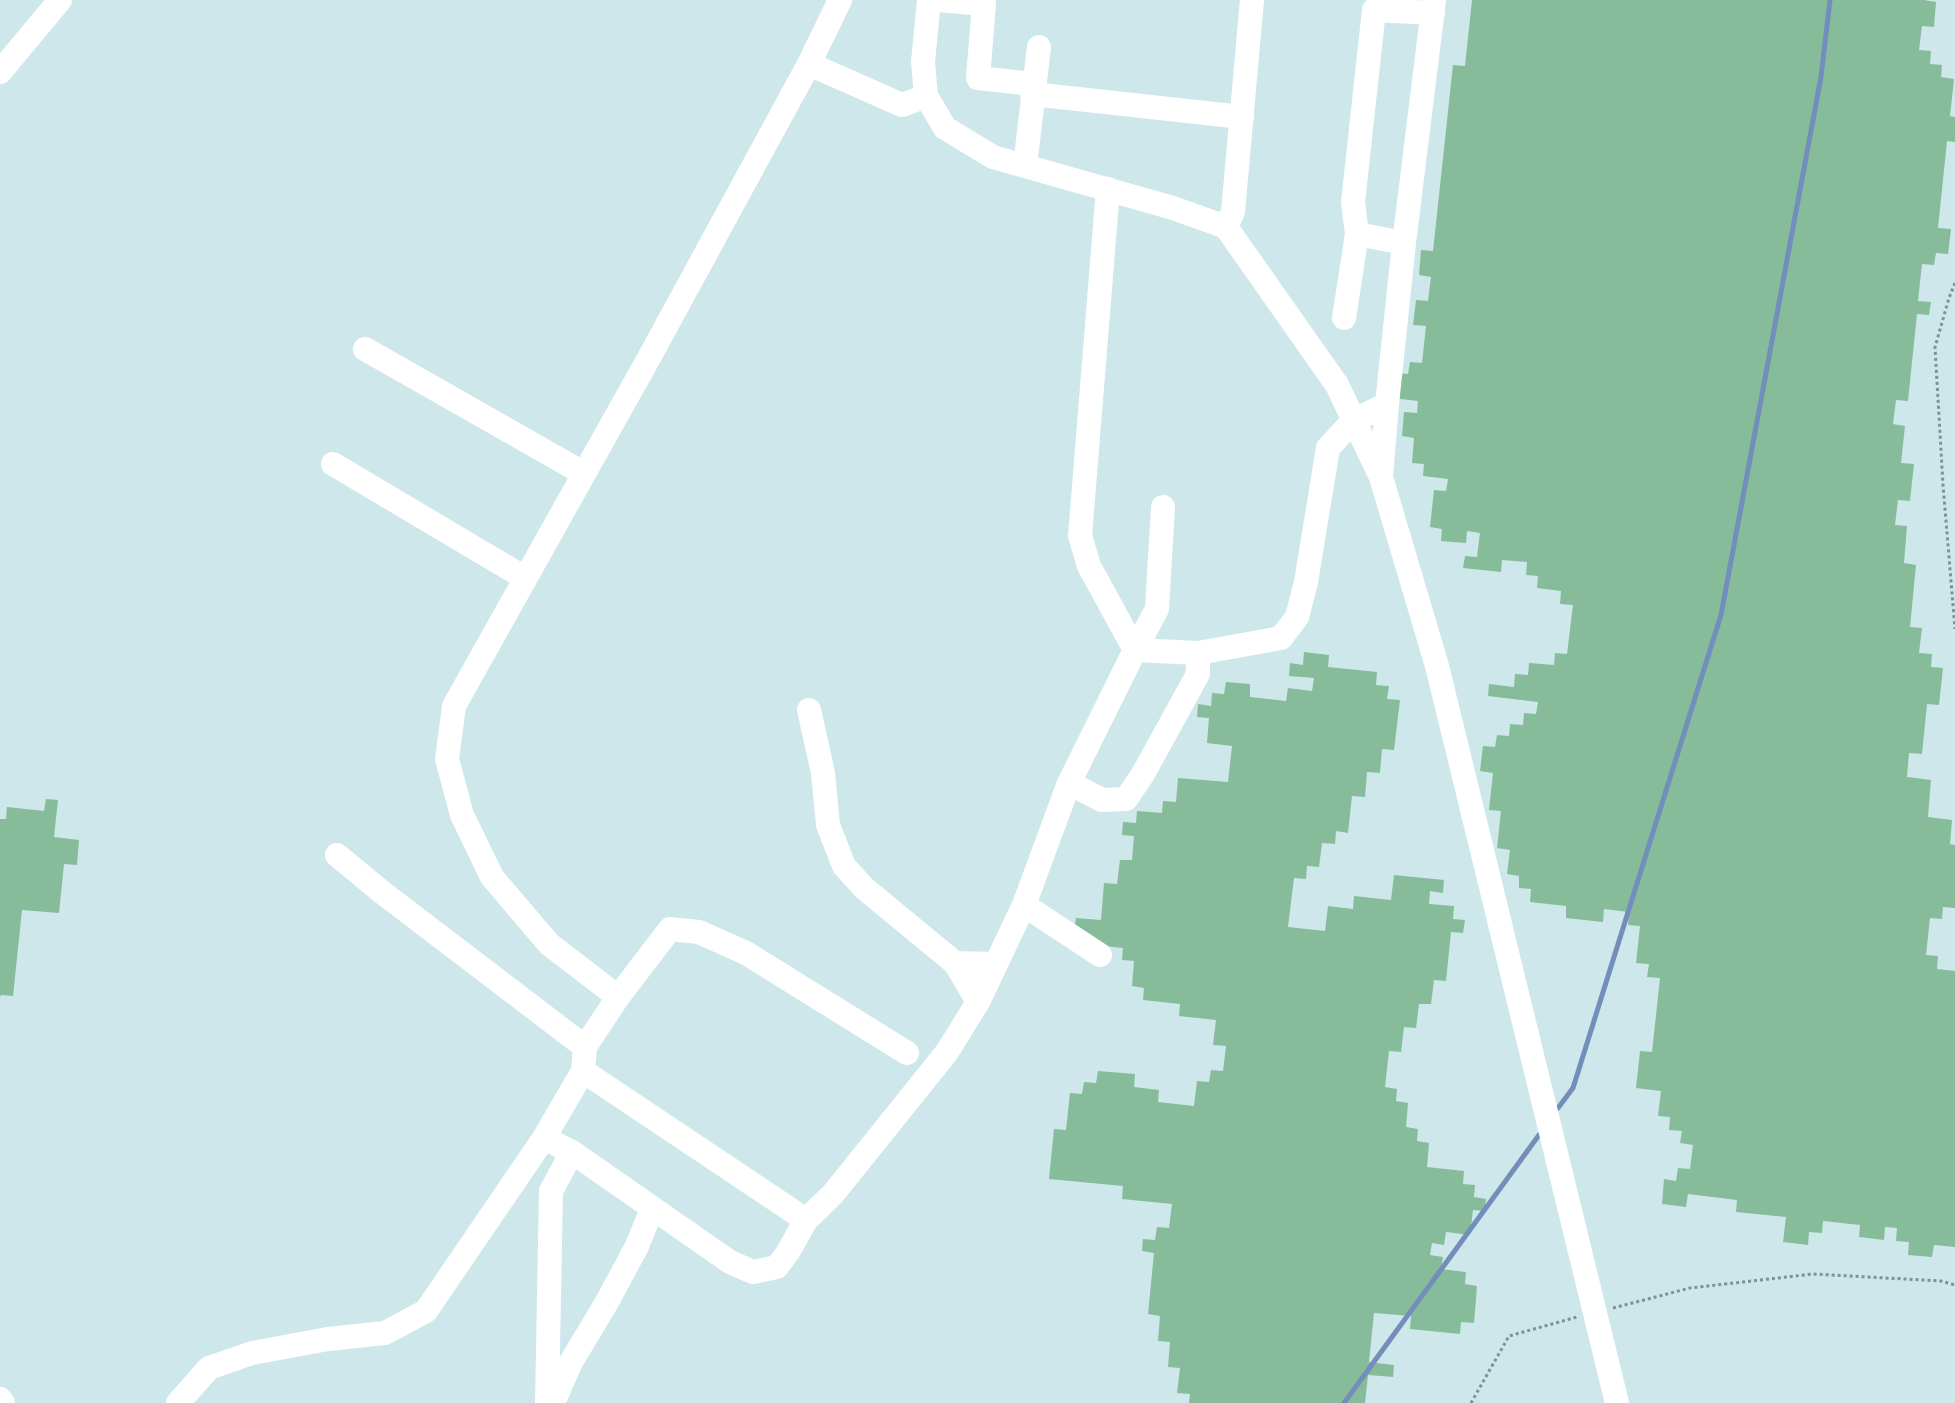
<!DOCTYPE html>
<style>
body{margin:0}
canvas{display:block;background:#cde7eb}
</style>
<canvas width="1955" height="1403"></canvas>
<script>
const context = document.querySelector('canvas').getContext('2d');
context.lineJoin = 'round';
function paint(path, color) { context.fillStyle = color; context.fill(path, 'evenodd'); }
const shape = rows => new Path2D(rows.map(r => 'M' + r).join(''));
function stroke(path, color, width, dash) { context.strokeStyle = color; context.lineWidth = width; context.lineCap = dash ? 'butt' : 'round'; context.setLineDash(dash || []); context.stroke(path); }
paint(shape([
 [1472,0,1924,0,1936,2,1934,27,1922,26,1919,50,1931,51,1930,64,1942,65,1941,77,1954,79,1950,116,1955,117,1955,142,1947,141,1938,228,1951,229,1948,254,1936,253,1934,265,1922,264,1918,301,1931,302,1929,315,1917,314,1908,401,1896,400,1893,424,1905,426,1901,463,1914,464,1910,501,1898,500,1895,525,1907,526,1904,563,1916,565,1910,627,1922,628,1919,653,1932,654,1931,667,1943,668,1939,705,1927,704,1922,754,1909,753,1907,777,1931,780,1928,817,1952,820,1950,844,1955,845,1955,908,1943,907,1942,919,1930,918,1926,955,1938,956,1937,969,1955,971,1955,1247,1934,1245,1932,1257,1908,1255,1909,1242,1896,1241,1897,1228,1885,1227,1884,1240,1859,1237,1860,1225,1823,1221,1822,1233,1809,1232,1808,1245,1783,1242,1786,1217,1736,1212,1737,1200,1688,1194,1686,1207,1662,1204,1664,1179,1676,1181,1678,1168,1690,1169,1693,1145,1680,1143,1682,1131,1669,1130,1670,1117,1658,1116,1661,1091,1636,1088,1640,1051,1652,1052,1660,978,1647,977,1649,964,1636,963,1640,926,1628,925,1629,912,1604,909,1603,922,1566,918,1566,906,1530,902,1531,889,1519,888,1519,876,1507,874,1510,850,1497,848,1501,811,1489,810,1493,773,1480,771,1483,746,1495,747,1497,735,1509,736,1510,724,1523,725,1524,713,1536,714,1538,702,1488,696,1489,684,1514,687,1515,674,1528,675,1529,663,1554,665,1555,653,1567,654,1573,605,1560,604,1561,591,1537,588,1538,576,1526,575,1527,562,1502,560,1501,572,1463,568,1465,556,1477,557,1480,533,1467,531,1466,543,1441,541,1442,529,1430,527,1434,490,1446,491,1448,479,1423,476,1424,464,1412,463,1414,438,1402,436,1404,412,1417,413,1418,401,1393,398,1396,373,1408,374,1410,362,1422,363,1426,326,1413,325,1416,300,1428,301,1431,277,1419,275,1421,250,1433,251,1453,65,1465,66],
 [1304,652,1329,655,1328,667,1377,672,1376,685,1389,686,1387,699,1400,700,1394,750,1382,749,1380,773,1367,772,1365,797,1352,796,1348,833,1336,831,1335,844,1322,843,1319,867,1307,866,1306,879,1294,878,1288,927,1325,931,1328,906,1353,909,1354,896,1391,900,1394,875,1444,880,1443,893,1430,891,1429,904,1454,906,1453,919,1465,920,1463,933,1451,932,1446,981,1434,980,1431,1004,1419,1004,1416,1028,1404,1027,1401,1052,1389,1051,1385,1087,1397,1089,1396,1101,1408,1103,1406,1127,1418,1129,1417,1141,1429,1143,1427,1167,1464,1171,1463,1184,1475,1185,1474,1197,1486,1199,1485,1211,1473,1210,1470,1235,1446,1232,1444,1245,1432,1243,1430,1255,1443,1257,1441,1269,1466,1272,1465,1284,1477,1286,1474,1323,1461,1322,1460,1334,1410,1329,1411,1316,1374,1313,1369,1362,1394,1365,1393,1377,1368,1375,1365,1403,1189,1403,1190,1394,1177,1393,1180,1368,1168,1367,1170,1342,1158,1341,1160,1316,1148,1314,1154,1253,1142,1251,1143,1239,1155,1240,1157,1227,1169,1228,1172,1204,1122,1199,1123,1186,1049,1179,1054,1129,1066,1130,1070,1093,1082,1094,1084,1082,1096,1083,1098,1071,1135,1074,1134,1087,1159,1090,1158,1102,1194,1106,1197,1081,1209,1082,1211,1070,1223,1071,1226,1046,1213,1045,1216,1020,1179,1016,1180,1004,1143,1000,1144,988,1132,986,1134,961,1122,960,1123,948,1085,944,1087,932,1074,930,1076,918,1101,920,1104,883,1117,884,1120,860,1132,860,1134,836,1122,835,1123,822,1136,823,1137,811,1162,813,1163,801,1176,802,1178,778,1228,782,1232,746,1207,743,1209,718,1197,717,1198,704,1211,706,1212,693,1224,694,1226,682,1250,684,1250,697,1286,701,1288,688,1312,691,1314,678,1289,676,1290,663,1303,665],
 [46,799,58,800,54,837,79,840,77,865,64,864,59,913,22,910,13,996,1,995,0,997,0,819,6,819,7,807,44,811]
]), '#87bc9b');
stroke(shape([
 [1558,1108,1573,1088,1721,615,1821,77,1830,0],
 [1344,1403,1539,1135]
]), '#738eba', 5);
stroke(shape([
 [1955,283,1949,298,1935,347,1943,485,1955,629],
 [1613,1308,1690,1288,1813,1274,1941,1281,1955,1285],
 [1471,1403,1509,1336,1577,1317]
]), '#7e9194', 3, [3, 3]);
stroke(shape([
 [929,0,923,62,926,96,945,128,993,157,1173,208,1226,227,1337,385,1381,477,1437,666,1617,1403],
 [939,0,984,4,978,78,1033,84],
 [809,64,902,105,926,96],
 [0,72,60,0],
 [1032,94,1242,117],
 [1025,166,1039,47],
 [1108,189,1080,536,1089,566,1135,650],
 [1226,227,1233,212,1252,0],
 [1357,234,1404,243],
 [1344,318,1357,234,1353,202,1374,10,1433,13],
 [365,349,583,473],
 [1387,404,1404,243,1434,0],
 [333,464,525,578],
 [1135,650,1198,653,1281,638,1297,617,1306,582,1328,448,1353,421,1387,404,1381,476],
 [809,710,823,773,828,825,844,866,864,888,955,963],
 [1069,783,1102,800,1126,799,1143,774,1198,674,1198,653],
 [337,855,383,893,585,1047],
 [1024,905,1100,955],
 [618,997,549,944,492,877,462,815,447,759,454,706,650,356,809,64,840,0],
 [978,1002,955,963,996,964],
 [583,1071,544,1138,572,1152,730,1262,753,1272,777,1267,788,1252,806,1220,833,1194,947,1052,978,1002,1024,905,1069,783,1135,650,1157,609,1163,507],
 [806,1220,583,1071,585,1047,618,997,670,929,699,932,746,953,907,1053],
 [0,1399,3,1403],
 [178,1403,209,1368,252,1353,328,1339,385,1333,426,1311,544,1138],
 [547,1403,551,1191,572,1152],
 [553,1403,571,1362,607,1302,637,1246,652,1209]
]), '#fff', 24);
</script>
